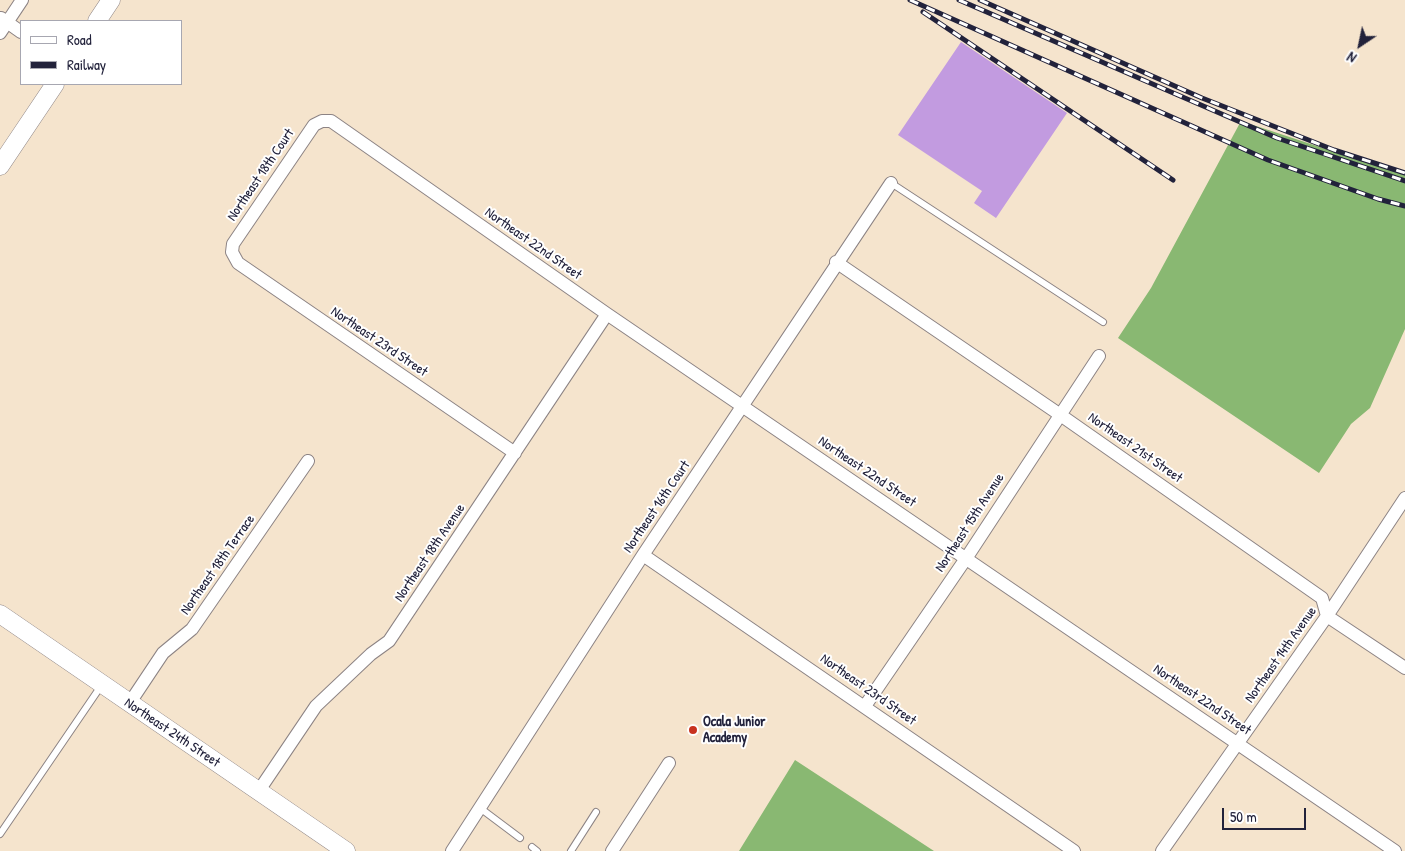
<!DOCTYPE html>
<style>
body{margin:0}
#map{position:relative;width:1405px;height:851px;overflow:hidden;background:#f5e4cd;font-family:"Patrick Hand",sans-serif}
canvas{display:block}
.legend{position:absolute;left:20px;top:20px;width:162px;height:65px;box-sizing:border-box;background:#fff;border:1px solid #a7a7b1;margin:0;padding:6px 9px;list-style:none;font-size:15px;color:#22223b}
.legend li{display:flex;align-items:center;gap:10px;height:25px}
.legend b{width:25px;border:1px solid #a7a7b1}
.north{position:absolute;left:1335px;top:20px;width:50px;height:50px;-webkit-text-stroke:4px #fff;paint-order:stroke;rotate:214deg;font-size:14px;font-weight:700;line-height:20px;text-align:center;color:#22223b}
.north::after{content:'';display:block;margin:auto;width:18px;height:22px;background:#22223b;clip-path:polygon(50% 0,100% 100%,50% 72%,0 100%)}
.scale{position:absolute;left:1222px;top:808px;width:84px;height:22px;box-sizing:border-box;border:2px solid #22223b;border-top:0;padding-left:6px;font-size:15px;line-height:18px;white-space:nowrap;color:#22223b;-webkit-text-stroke:4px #fff;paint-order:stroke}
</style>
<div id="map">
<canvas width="1405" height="851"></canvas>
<ul class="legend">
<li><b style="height:6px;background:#fff"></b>Road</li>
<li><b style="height:6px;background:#22223b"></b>Railway</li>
</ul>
<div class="north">N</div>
<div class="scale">50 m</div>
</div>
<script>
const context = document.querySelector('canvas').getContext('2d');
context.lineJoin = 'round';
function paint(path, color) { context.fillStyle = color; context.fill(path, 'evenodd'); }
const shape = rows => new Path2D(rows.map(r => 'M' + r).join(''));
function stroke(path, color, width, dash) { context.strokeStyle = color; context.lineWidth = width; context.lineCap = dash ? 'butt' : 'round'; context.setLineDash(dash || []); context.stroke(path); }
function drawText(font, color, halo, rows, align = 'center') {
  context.font = font + ' "Patrick Hand",sans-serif'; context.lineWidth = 4; context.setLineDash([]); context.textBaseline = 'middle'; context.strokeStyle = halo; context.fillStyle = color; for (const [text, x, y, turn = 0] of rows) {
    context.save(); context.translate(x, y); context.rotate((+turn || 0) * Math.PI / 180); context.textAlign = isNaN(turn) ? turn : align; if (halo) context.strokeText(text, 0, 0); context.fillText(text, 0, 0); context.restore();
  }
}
paint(shape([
 [1241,121,1405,175,1405,329,1370,408,1351,424,1319,473,1118,338,1151,288],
 [795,760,934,851,739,851]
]), '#89b872');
paint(shape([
 [961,42,1067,113,996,218,974,203,982,191,898,135]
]), '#c29be0');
const lane = shape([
 [891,183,1103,322],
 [480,808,520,838],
 [0,834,101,686],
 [532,847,537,851],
 [571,851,596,812]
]);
const street = shape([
 [1,18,21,32],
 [0,33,22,0],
 [836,262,1059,414,1322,598,1327,616,1405,668],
 [515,453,238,263,232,252,233,244,314,125,322,121,331,121,607,314,1395,851],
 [643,555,1074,851],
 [129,704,163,653,192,629,308,461],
 [865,706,967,557,1099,356],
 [258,792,316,706,371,654,389,641,607,314],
 [452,851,643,555,891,183],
 [612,851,669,763],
 [1162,851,1327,616,1405,498]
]);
const secondary = shape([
 [97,21,111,0],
 [0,166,55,84],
 [0,614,346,851]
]);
stroke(lane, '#8c8384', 8);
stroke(street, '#8c8384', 14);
stroke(secondary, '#8c8384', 19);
stroke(lane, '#fff', 6);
stroke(street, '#fff', 12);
stroke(secondary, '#fff', 18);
const rail = shape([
 [910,0,1268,160,1378,199,1405,206],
 [959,0,1277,138,1405,181],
 [980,0,1202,98,1334,150,1405,173],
 [923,12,1173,180]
]);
stroke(rail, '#22223b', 5);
stroke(rail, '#fff', 3, [9]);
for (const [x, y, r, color] of [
 [693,730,5,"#c8321e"]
]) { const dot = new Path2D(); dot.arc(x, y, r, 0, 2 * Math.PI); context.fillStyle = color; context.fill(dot); stroke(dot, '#fff', 2); }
drawText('14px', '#22223b', '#fff', [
 ["Northeast 18th Court",261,175,-56],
 ["Northeast 22nd Street",533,244,35],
 ["Northeast 23rd Street",379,342,34],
 ["Northeast 21st Street",1135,448,35],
 ["Northeast 22nd Street",867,472,34],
 ["Northeast 16th Court",657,507,-56],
 ["Northeast 15th Avenue",970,523,-57],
 ["Northeast 18th Avenue",430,553,-56],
 ["Northeast 18th Terrace",218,565,-55],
 ["Northeast 14th Avenue",1281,655,-55],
 ["Northeast 23rd Street",868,690,35],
 ["Northeast 22nd Street",1202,700,34],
 ["Northeast 24th Street",172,733,34]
]);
drawText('bold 14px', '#22223b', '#fff', [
 ["Ocala Junior",703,722],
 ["Academy",703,738]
], 'left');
</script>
